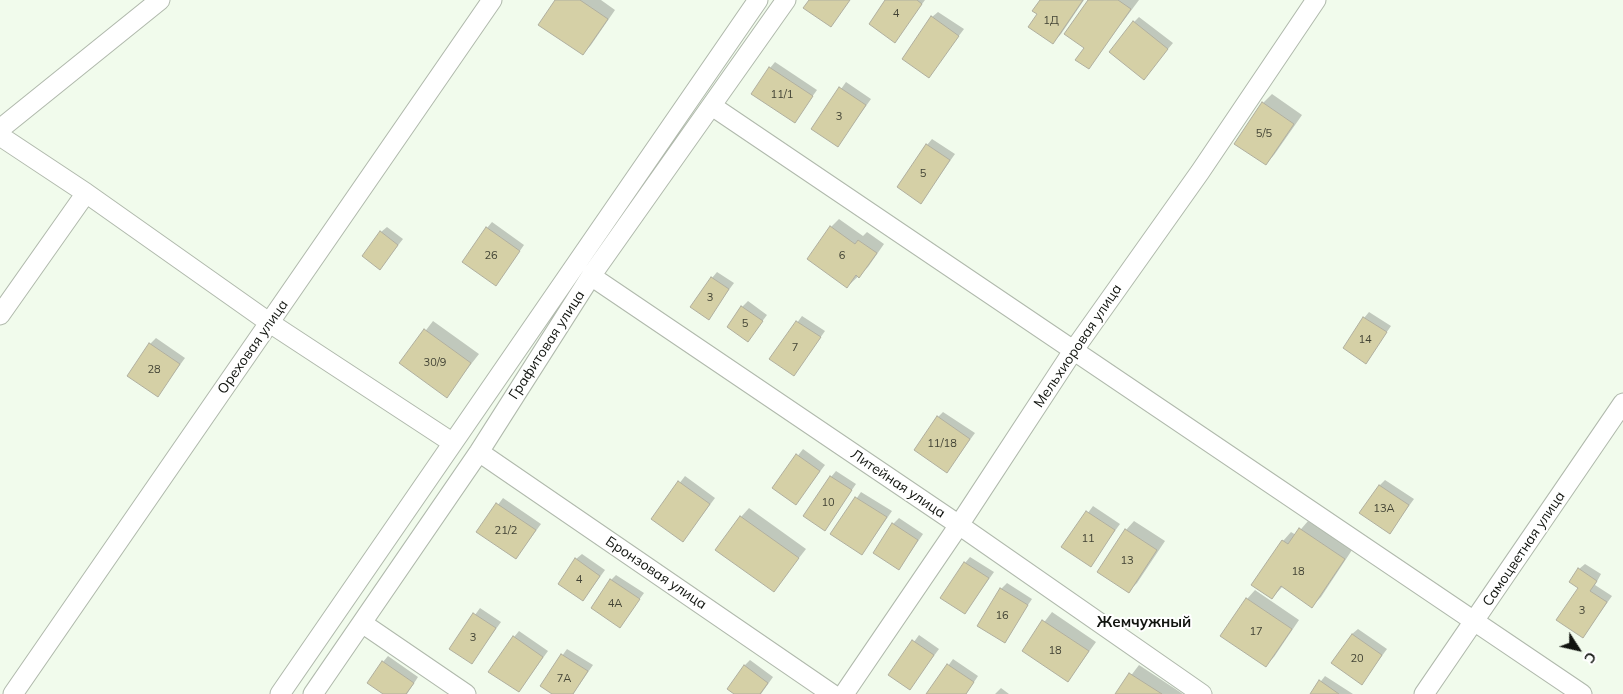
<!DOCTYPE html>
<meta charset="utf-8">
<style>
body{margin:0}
#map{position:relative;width:1623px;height:694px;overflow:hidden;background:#f1fbec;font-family:Mulish,sans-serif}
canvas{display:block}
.north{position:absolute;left:1553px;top:624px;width:50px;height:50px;-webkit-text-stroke:4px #fff;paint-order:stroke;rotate:125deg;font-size:14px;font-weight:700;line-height:20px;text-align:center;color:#11140f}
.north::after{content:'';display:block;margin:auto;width:18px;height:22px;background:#11140f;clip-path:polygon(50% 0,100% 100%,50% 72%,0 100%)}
</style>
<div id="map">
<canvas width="1623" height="694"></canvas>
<div class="north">С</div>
</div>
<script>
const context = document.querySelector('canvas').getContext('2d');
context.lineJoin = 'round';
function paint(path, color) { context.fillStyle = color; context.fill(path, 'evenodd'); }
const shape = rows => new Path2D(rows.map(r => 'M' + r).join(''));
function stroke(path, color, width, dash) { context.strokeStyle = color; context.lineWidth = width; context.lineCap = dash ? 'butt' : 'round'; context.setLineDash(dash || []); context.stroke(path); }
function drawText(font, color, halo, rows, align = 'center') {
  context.font = font + ' Mulish,sans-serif'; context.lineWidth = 4; context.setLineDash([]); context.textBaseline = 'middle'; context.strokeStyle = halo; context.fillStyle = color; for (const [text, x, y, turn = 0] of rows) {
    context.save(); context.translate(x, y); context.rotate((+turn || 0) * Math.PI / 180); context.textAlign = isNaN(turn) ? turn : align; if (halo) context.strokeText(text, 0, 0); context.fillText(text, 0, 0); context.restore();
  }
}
paint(shape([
 [557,0,601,0,615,10,591,45,583,54],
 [887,0,925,0,895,41],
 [1041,0,1084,0,1061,34,1053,42,1039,14],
 [1090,0,1139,0,1088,68,1086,48],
 [938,12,964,29,929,76,932,17],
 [1139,17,1173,43,1144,78,1134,22],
 [775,62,817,90,794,122,770,68],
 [846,82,871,99,838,145,813,129],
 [1272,94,1302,115,1274,155,1266,164,1263,103],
 [932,139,955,154,921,202,927,145],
 [839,219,863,236,867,232,884,244,868,267,847,287,831,227],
 [492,222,524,245,501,278,487,228],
 [387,227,403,239,385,262,381,232],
 [717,272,734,283,708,318,712,278],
 [748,301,767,315,748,340,742,307],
 [1369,312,1391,326,1366,362,1364,318],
 [802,316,825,331,794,375,771,359],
 [433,321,479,354,446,396,401,363],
 [156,338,185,358,157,396,150,344],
 [943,412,975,433,947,471,938,417],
 [803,449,825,465,795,504,773,488],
 [836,471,856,484,825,529,831,477],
 [685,476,715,498,688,534,653,518],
 [1385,480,1414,499,1390,532,1379,486],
 [861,492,892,511,862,554,832,534],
 [503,498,541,524,516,558,478,532],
 [1093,506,1120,524,1090,565,1063,547],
 [749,508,806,549,774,590,741,517],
 [899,518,923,534,899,569,893,524],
 [1134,521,1165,541,1137,583,1129,591,1098,571,1126,530],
 [1308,521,1352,550,1321,597,1312,606,1283,586,1272,598,1283,541,1291,532,1296,535],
 [582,554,605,570,583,600,576,559],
 [970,557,994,572,965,613,965,563],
 [1585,564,1601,574,1595,585,1612,596,1583,637,1579,569],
 [616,575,644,593,620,626,611,580],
 [1007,583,1032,599,1004,641,1001,589],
 [1255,590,1299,620,1274,657,1266,665,1247,599],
 [480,608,501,622,472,662,451,648],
 [1052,612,1096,642,1068,681,1023,650],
 [1358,629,1387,649,1362,683,1352,634],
 [519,631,548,651,519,691,514,637],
 [919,635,939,649,910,688,890,675],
 [567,649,593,665,573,694,554,694,541,685],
 [388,656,418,677,407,694,385,694,383,662],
 [953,659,978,676,966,694,928,694],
 [750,660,773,677,761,694,736,694,744,666],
 [1139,665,1183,694,1117,694],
 [1325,676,1353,694,1311,694],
 [1001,688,1009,694,995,694]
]), '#0003');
const building = shape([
 [555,0,580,0,608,19,583,55,538,25,555,0],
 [809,0,850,0,831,27,803,8,809,0],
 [885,0,917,0,922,4,895,43,869,24,885,0],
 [1040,0,1083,0,1053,44,1028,27,1037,14,1032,11,1040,0],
 [1088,0,1118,0,1131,9,1089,69,1075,60,1084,48,1064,34,1088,0],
 [931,16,959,36,929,78,902,59,931,16],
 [1133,21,1168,49,1144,80,1109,52,1133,21],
 [769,67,813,96,795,123,751,94,769,67],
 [839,87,866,105,838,147,811,129,839,87],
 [1262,102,1294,124,1266,165,1234,144,1262,102],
 [926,144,950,160,921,204,897,187,926,144],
 [830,226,855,244,858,240,877,253,859,278,856,275,847,288,807,259,830,226],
 [486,227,520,251,496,286,462,262,486,227],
 [380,231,398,245,380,270,362,256,380,231],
 [711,277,729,289,709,320,690,307,711,277],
 [741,306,763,321,748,342,727,327,741,306],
 [1363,317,1387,332,1366,364,1343,348,1363,317],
 [796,321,821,337,794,376,769,359,796,321],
 [424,329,471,363,447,398,399,363,424,329],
 [149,343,180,364,158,397,127,376,149,343],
 [937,416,970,439,947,473,914,450,937,416],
 [796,454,820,471,796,505,772,488,796,454],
 [830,476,852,490,825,531,803,516,830,476],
 [678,481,710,504,683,542,651,519,678,481],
 [1379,485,1409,505,1390,534,1359,513,1379,485],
 [855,497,887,517,862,555,830,534,855,497],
 [496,503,536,530,516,559,476,532,496,503],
 [1086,511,1115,530,1091,567,1061,547,1086,511],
 [740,516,799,558,774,592,715,550,740,516],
 [892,523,918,540,899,570,873,553,892,523],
 [1299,528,1345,559,1312,608,1281,586,1272,599,1251,585,1282,540,1288,544,1299,528],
 [1125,529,1157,550,1129,593,1097,572,1125,529],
 [575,558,600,576,583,601,558,584,575,558],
 [964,562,989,578,965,614,940,598,964,562],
 [1578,568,1597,581,1590,591,1607,602,1583,638,1556,620,1578,588,1569,582,1578,568],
 [610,579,640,599,620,628,591,608,610,579],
 [1000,588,1028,605,1005,643,977,626,1000,588],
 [1246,598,1292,629,1266,667,1220,636,1246,598],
 [473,613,496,628,472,664,449,649,473,613],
 [1042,620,1089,651,1068,682,1022,651,1042,620],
 [1352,634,1382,655,1362,685,1331,663,1352,634],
 [513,636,543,657,519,692,488,672,513,636],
 [912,640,934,655,910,690,888,675,912,640],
 [561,654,588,671,573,694,552,694,540,686,561,654],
 [382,661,414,683,406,694,383,694,367,683,382,661],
 [947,664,974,682,966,694,926,694,947,664],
 [744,665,768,683,760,694,734,694,727,689,744,665],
 [1129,673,1162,694,1115,694,1129,673],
 [1319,680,1339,694,1310,694,1319,680]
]);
paint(building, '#d5d0a6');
stroke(building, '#b0af9f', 1);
const street = shape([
 [712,106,1582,694],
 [0,129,160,0],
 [0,136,86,193,270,323,453,443],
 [591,276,959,525,1202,694],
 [0,315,86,193],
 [479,452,832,694],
 [362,623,466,694],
 [13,694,492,0],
 [280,694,758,0],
 [313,694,479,452,591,276,786,0],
 [844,694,959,525,1073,351,1200,172,1316,0],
 [1424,694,1623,403]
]);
stroke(street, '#b0b9ac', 21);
stroke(street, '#fff', 19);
drawText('11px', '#424335', null, [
 ["4",896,14],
 ["1Д",1051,21],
 ["11/1",782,95],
 ["3",839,117],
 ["5/5",1264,134],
 ["5",923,174],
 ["26",491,256],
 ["6",842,256],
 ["3",710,298],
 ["5",745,324],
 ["14",1365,340],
 ["7",795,348],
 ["30/9",435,363],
 ["28",154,370],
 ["11/18",942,444],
 ["10",828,503],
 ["13А",1384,509],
 ["21/2",506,531],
 ["11",1088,539],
 ["13",1127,561],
 ["18",1298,572],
 ["4",579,580],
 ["4А",615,604],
 ["3",1582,611],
 ["16",1002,616],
 ["17",1256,632],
 ["3",473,638],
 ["18",1055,651],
 ["20",1357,659],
 ["7А",564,679]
]);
drawText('14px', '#11140f', '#fff', [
 ["Графитовая улица",547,345,-57],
 ["Мельхиоровая улица",1078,346,-56],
 ["Ореховая улица",253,347,-55],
 ["Литейная улица",898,484,34],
 ["Самоцветная улица",1524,549,-56],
 ["Бронзовая улица",656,573,34]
]);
drawText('bold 15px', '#11140f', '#fff', [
 ["Жемчужный",1144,622]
]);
</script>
